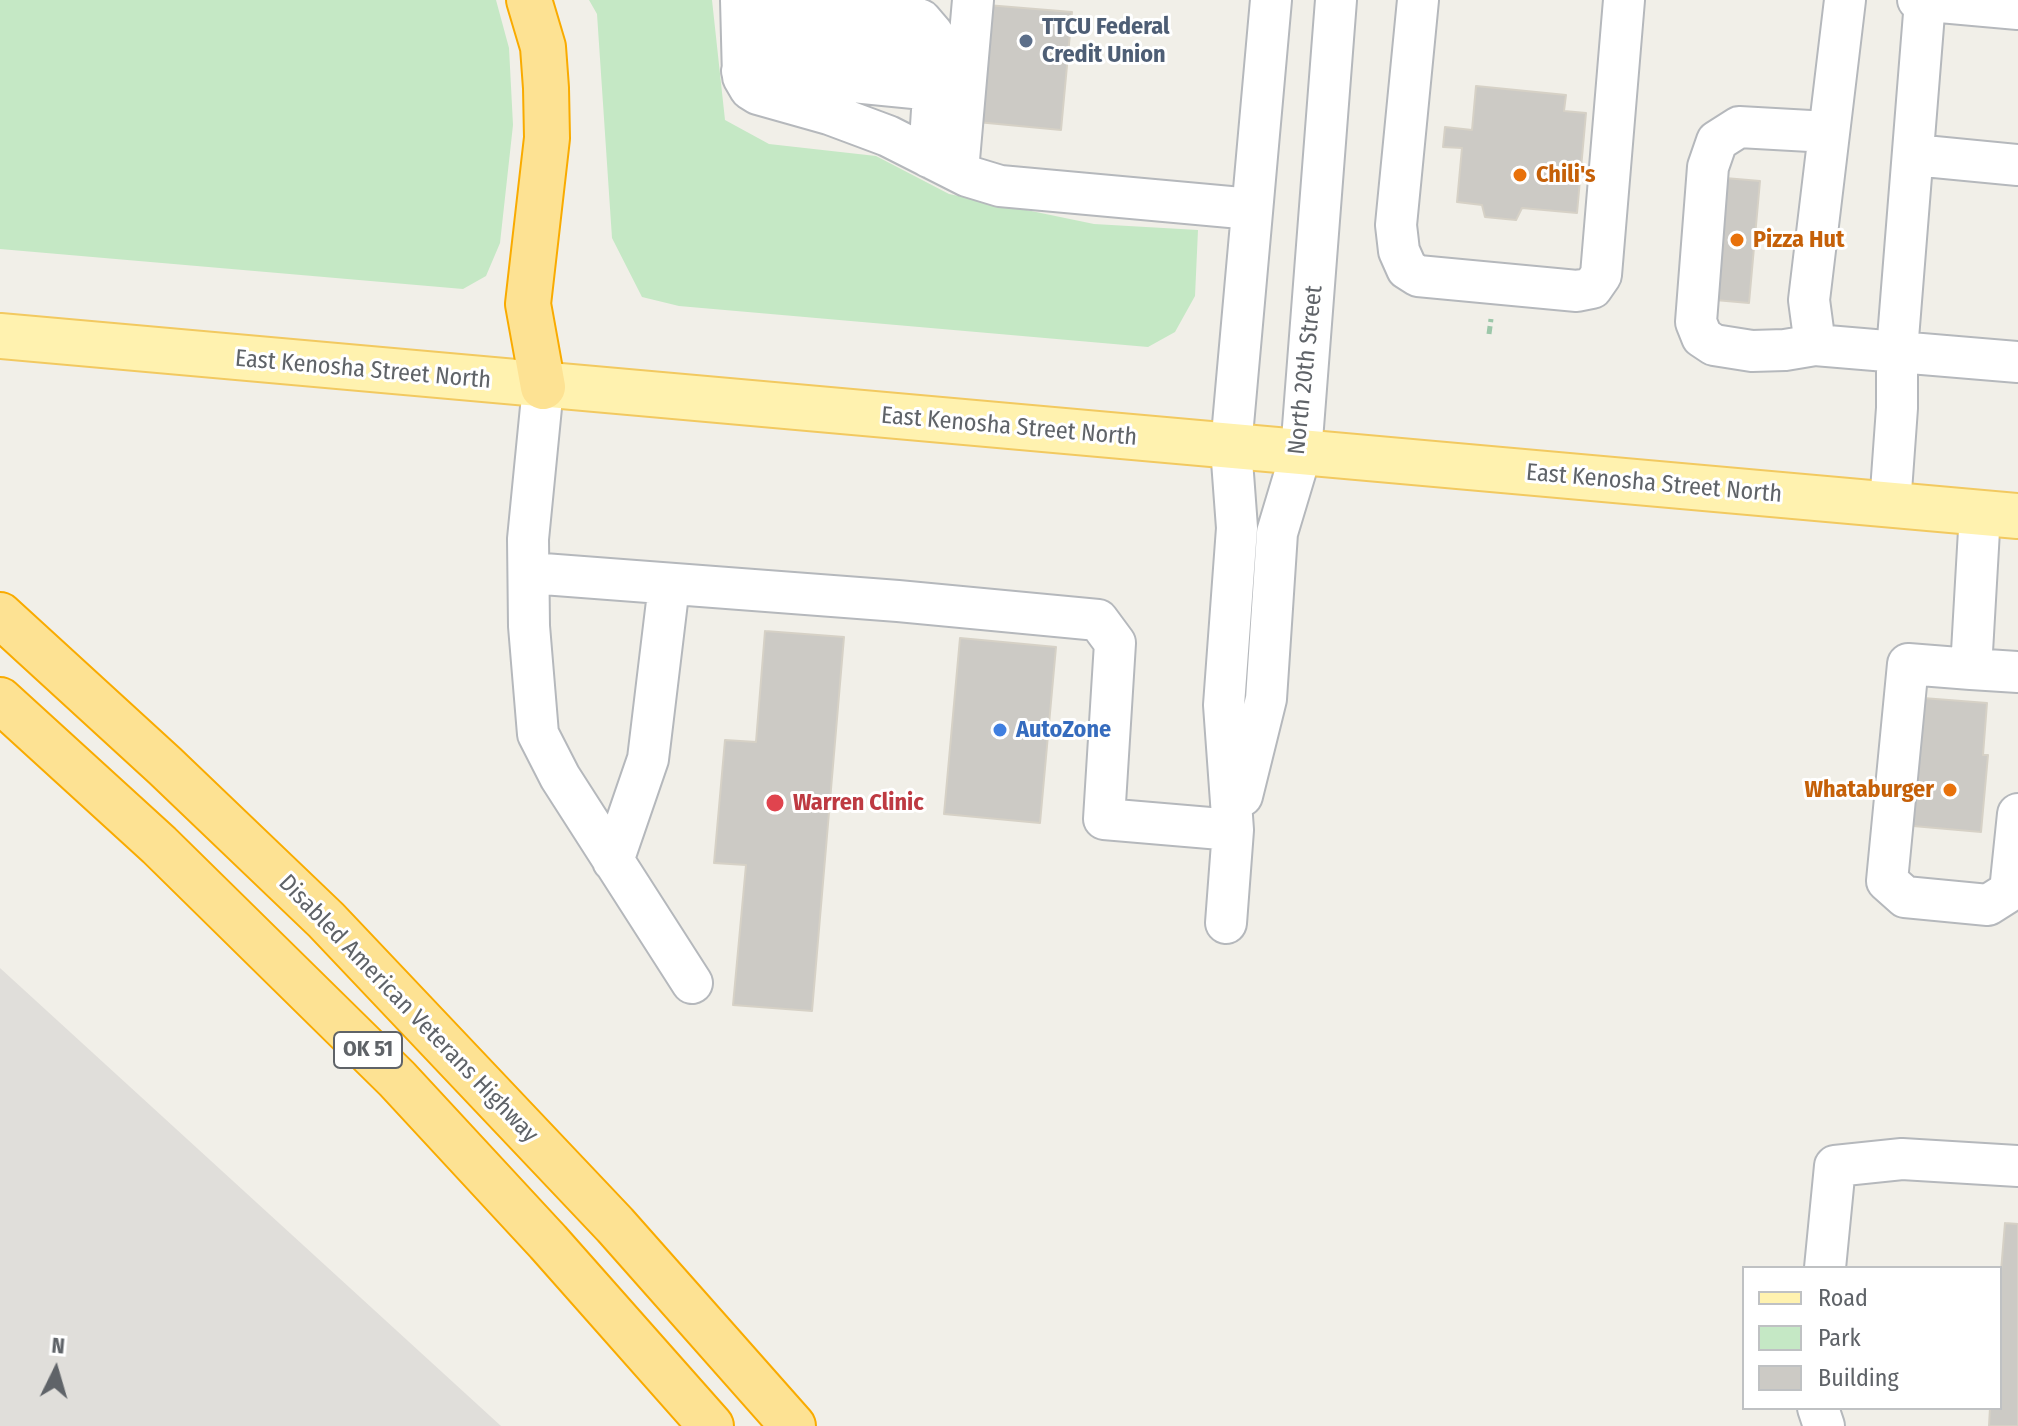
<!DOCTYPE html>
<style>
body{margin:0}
#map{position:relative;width:2018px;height:1426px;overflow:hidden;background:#f1efe8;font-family:"Fira Sans Condensed",sans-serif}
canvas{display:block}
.legend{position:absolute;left:1742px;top:1266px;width:260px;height:144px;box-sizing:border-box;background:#fff;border:2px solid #bfc1c3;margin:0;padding:10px 14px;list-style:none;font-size:24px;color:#5f6368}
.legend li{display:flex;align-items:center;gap:16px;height:40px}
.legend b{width:40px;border:2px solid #bfc1c3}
.north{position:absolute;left:16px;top:1330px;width:80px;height:80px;-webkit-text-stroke:6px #fff;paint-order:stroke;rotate:5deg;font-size:22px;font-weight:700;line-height:32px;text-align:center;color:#5f6368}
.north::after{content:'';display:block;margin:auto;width:28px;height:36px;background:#5f6368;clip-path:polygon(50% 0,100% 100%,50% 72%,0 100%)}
</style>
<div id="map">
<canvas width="2018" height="1426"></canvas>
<ul class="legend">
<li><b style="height:10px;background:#fff2af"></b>Road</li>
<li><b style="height:22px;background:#c5e8c5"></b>Park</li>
<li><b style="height:22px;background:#cccac5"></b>Building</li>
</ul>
<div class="north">N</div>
</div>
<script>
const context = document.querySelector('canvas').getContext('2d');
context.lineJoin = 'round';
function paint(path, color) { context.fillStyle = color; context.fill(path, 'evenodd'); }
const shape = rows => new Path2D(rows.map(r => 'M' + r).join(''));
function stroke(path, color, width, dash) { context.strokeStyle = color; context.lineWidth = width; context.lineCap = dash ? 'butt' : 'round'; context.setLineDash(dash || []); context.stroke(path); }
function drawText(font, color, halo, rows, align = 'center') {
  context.font = font + ' "Fira Sans Condensed",sans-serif'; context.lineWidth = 6; context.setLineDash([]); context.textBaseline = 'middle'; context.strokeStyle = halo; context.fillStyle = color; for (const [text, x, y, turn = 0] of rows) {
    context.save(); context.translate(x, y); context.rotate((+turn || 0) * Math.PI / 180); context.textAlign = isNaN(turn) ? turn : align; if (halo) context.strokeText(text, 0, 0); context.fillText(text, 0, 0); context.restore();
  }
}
paint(shape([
 [0,968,501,1426,0,1426]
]), '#e0deda');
paint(shape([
 [0,0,496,0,509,48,513,125,500,243,486,276,463,289,0,249],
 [589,0,712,0,725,120,769,144,876,156,949,194,1094,224,1198,230,1195,296,1175,332,1148,347,679,306,642,297,612,238,597,14]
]), '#c5e8c5');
const building = shape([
 [987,5,1072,12,1061,130,977,122,987,5],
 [1476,86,1566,95,1564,111,1586,113,1577,213,1522,208,1516,220,1485,217,1482,205,1457,202,1462,148,1443,147,1445,127,1472,130,1476,86],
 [1725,178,1760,181,1749,303,1715,300,1725,178],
 [765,631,844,637,812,1011,733,1005,746,865,714,863,725,740,756,742,765,631],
 [960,638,1056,647,1040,823,944,814,960,638],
 [1923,698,1987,703,1983,755,1988,755,1981,832,1913,826,1923,698],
 [2005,1223,2018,1224,2018,1426,1989,1426,1990,1408,2000,1408,2000,1283,2005,1223]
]);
paint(building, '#cccac5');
stroke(building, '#d6d1c6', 2);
const minor = shape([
 [741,0,743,77,750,89,758,94,829,114,888,136,967,176,1000,186,1252,209],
 [1418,0,1396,225,1399,251,1407,269,1418,276,1577,291,1592,288,1601,275,1624,0],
 [1845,0,1809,300,1815,345,2018,362],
 [1918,0,2018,9],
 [741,1,913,17,921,20,933,34,936,48,929,157],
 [742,33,936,53],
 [742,71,934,90],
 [1914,155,2018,165],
 [958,171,973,0],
 [1815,345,1785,350,1752,351,1714,345,1702,337,1696,322,1708,167,1717,141,1739,127,1828,132],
 [543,387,528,539,529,626,538,734,560,777,692,983],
 [1890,505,1897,408,1897,351,1925,1],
 [1980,513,1971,669,2018,672],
 [530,573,898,601,1098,620,1115,643,1104,819,1233,830],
 [1971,669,1908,664,1887,881,1905,897,1988,905,2010,891,2018,814],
 [1242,796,1266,699,1277,533,1301,453,1336,0],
 [613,861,648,759,669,585],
 [1226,923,1233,830,1224,705,1237,528,1231,447,1271,0],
 [1825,1268,1835,1166,1902,1159,2018,1166],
 [1818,1408,1824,1426]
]);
const major = shape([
 [0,336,2018,516]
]);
const highway = shape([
 [529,0,543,47,546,88,547,138,528,304,543,387],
 [0,615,165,766,326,920,615,1225,793,1426],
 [0,700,159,845,397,1079,548,1242,711,1426]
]);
stroke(minor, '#b5b8bc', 44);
stroke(major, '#f2c960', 48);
stroke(highway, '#f9ab00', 48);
stroke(shape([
 [1489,334,1491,319]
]), '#9cc7a9', 5, [8, 4]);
stroke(minor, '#fff', 40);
stroke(major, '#fff2af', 44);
stroke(highway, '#fde293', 44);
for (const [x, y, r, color] of [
 [1026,41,8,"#5c6f8a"],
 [1520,175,8,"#e8710a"],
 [1737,240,8,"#e8710a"],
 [1000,730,8,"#3f7fe0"],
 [1950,790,8,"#e8710a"],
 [775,803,10,"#e0444e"]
]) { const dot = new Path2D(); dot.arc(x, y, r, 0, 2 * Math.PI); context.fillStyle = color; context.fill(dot); stroke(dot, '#fff', 3); }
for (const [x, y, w] of [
 [368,1050,68]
]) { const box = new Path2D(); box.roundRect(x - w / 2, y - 18, w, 36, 6); context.fillStyle = '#fff'; context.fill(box); stroke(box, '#5f6368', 2); }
drawText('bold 22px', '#5f6368', null, [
 ["OK 51",368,1050]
]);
drawText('bold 24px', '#4e5e75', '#fff', [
 ["TTCU Federal",1042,27],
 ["Credit Union",1042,55]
], 'left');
drawText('bold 24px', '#c56008', '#fff', [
 ["Chili's",1536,175],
 ["Pizza Hut",1753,240],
 ["Whataburger",1934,790,"right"]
], 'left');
drawText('24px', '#5f6368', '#fff', [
 ["East Kenosha Street North",363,370,5],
 ["North 20th Street",1306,370,-84],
 ["East Kenosha Street North",1009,427,5],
 ["East Kenosha Street North",1654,484,5],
 ["Disabled American Veterans Highway",408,1009,46]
]);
drawText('bold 24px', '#366cbe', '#fff', [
 ["AutoZone",1016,730]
], 'left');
drawText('bold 24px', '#be3a42', '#fff', [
 ["Warren Clinic",793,803]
], 'left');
</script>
